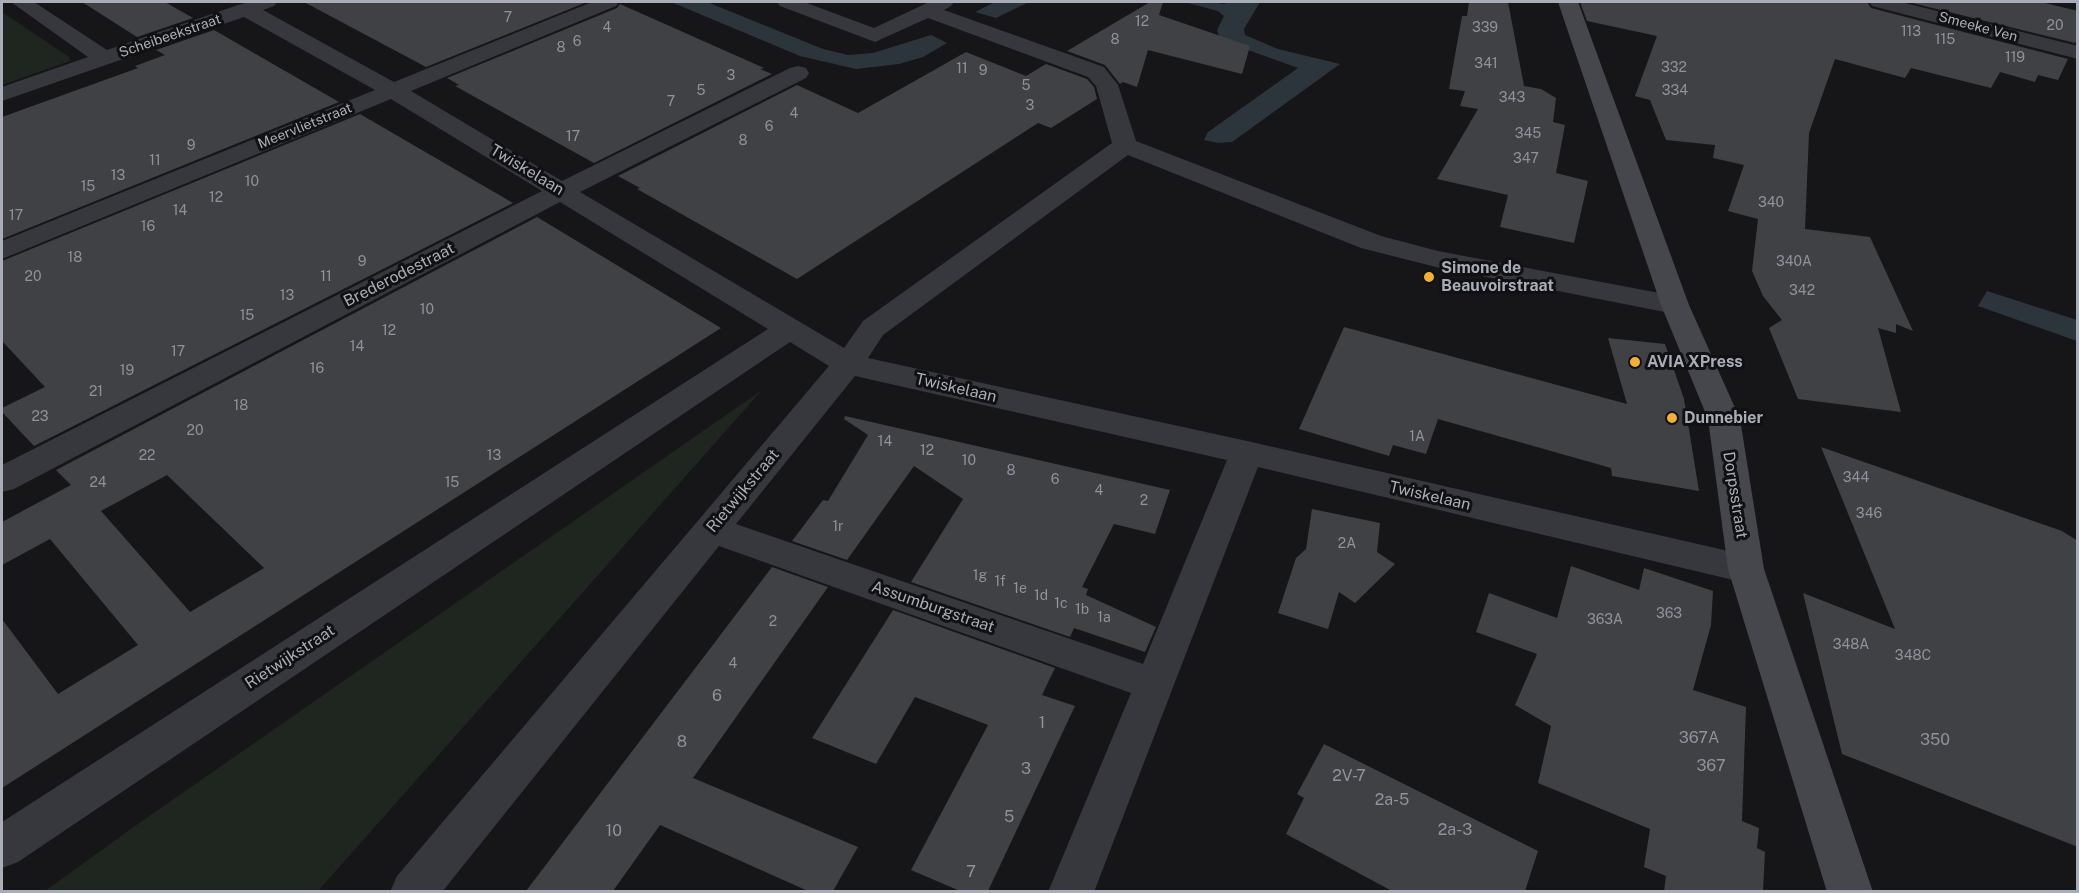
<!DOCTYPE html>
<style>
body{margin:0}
#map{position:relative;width:2079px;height:893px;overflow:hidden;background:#161618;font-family:"Public Sans",sans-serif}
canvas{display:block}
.frame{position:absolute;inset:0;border:3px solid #a8adb8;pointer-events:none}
</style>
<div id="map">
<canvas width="2079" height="893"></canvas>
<div class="frame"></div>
</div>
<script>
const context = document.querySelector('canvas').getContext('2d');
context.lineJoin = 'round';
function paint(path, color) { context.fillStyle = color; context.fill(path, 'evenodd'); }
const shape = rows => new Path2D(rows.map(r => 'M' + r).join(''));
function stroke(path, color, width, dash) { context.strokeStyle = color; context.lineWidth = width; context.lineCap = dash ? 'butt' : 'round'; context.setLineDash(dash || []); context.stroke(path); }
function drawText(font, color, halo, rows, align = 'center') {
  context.font = font + ' "Public Sans",sans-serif'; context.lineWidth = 6; context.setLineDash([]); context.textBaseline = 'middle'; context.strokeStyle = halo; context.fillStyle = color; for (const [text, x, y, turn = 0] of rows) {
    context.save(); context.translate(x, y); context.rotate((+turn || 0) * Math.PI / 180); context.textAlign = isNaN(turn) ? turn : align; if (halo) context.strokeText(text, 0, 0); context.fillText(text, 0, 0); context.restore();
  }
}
paint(shape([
 [2,12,69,57,70,61,2,85],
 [762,390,318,891,45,891,135,826]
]), '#1e261f');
paint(shape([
 [671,2,707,2,823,49,848,55,873,53,931,35,947,43,923,57,899,64,856,69,800,56],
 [995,2,1029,2,996,18,975,12],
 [1184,2,1214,2,1223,4,1232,2,1260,2,1244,29,1245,35,1278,49,1340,64,1232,142,1218,143,1204,140,1208,132,1298,68,1248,50,1219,36,1217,30,1224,16,1218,11],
 [1987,291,2077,320,2077,341,1978,306]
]), '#2c353c');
paint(shape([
 [82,2,165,2,193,18,137,37],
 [304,2,587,2,426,67],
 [1150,2,1163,2,1159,15,1250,46,1242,74,1148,50,1137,87,1123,82,1120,84,1105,65,1067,51],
 [1469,2,1508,2,1524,86,1541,89,1556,98,1553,122,1565,125,1556,173,1588,181,1574,243,1500,227,1508,195,1437,179,1478,109,1460,106,1465,91,1449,89,1462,16,1467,16],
 [1580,2,1867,2,1871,8,2068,59,2058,80,2038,75,2035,82,2000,72,1991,88,1911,68,1905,78,1835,59,1809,133,1805,229,1870,237,1913,331,1896,324,1896,333,1878,328,1901,412,1798,399,1769,328,1782,320,1763,296,1752,271,1758,219,1728,211,1744,165,1713,158,1715,145,1666,140,1650,100,1635,96,1657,36,1587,21],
 [1908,2,2041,2,2078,11,2078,38,2075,43],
 [620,4,764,68,760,69,772,74,594,163,455,86,459,85,447,78,617,8],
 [214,30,339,102,2,239,2,117,138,68,135,66,165,55,156,50],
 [966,52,1026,76,1046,64,1087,79,1094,87,1097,99,1051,128,1038,123,797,279,637,189,640,188,618,176,797,85,858,113],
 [360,114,513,203,34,446,2,412,2,408,45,387,2,341,2,261],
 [537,217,721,328,2,788,2,619,58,694,138,645,50,539,2,565,2,522,71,485,56,470],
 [167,475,264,568,190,612,101,511],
 [1344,327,1627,404,1608,338,1665,344,1684,399,1699,491,1612,476,1611,468,1438,419,1426,454,1393,445,1389,456,1299,429],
 [845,416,1170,490,1155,534,1114,524,1082,587,1088,589,1086,595,1156,627,1145,652,1074,628,1070,637,911,582,963,499,914,466,847,560,792,541,823,500,828,501,868,435,844,419],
 [1821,447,2062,531,2078,541,2078,847,1842,754,1803,593,1895,629],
 [1312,509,1380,523,1377,552,1395,564,1355,603,1339,592,1328,629,1278,613,1296,558,1306,549],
 [1571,566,1639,590,1644,568,1713,591,1711,625,1693,690,1746,707,1742,821,1759,828,1757,848,1765,852,1763,891,1664,891,1666,876,1644,867,1650,829,1538,783,1551,726,1515,705,1537,654,1476,632,1489,593,1557,618],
 [772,567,828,587,693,778,858,847,833,891,808,891,660,825,613,891,526,891],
 [893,610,1055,668,1042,695,1075,706,988,891,960,891,911,870,988,725,915,697,876,764,812,738],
 [1324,744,1538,851,1525,891,1392,891,1286,834,1304,798,1297,794]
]), '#404145');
paint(shape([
 [11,2,34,2,107,50,238,5,249,2,277,2,274,6,263,10,394,82,592,2,619,2,616,6,411,91,562,181,790,68,798,66,806,68,809,73,806,78,580,192,844,348,863,321,1112,143,1096,86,1088,77,928,18,875,42,780,6,777,2,804,2,874,28,929,2,954,2,951,6,944,10,1104,67,1118,85,1136,141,1381,236,1438,251,1675,296,1685,299,1689,305,1685,311,1675,314,1436,267,1361,248,1128,155,883,335,868,358,1247,441,1746,555,1759,559,1764,569,1759,579,1746,583,1258,467,1094,892,1048,892,1131,693,719,546,442,892,390,892,397,876,829,366,790,342,18,862,2,868,2,822,768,329,560,202,14,489,2,492,2,465,542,191,391,99,2,259,2,241,375,90,244,17,2,101,2,87,88,57,11,2],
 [855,376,1227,460,1143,664,736,524,855,376],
 [1869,2,1901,2,2078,46,2078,59,1872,6,1869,2]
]), '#37383d');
paint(shape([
 [1558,2,1578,2,1689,305,1740,419,1764,569,1873,892,1827,892,1728,569,1708,419,1661,305,1558,2]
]), '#45474d');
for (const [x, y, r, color] of [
 [1429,277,6,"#f2b134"],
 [1635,362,6,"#f2b134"],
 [1672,418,6,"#f2b134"]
]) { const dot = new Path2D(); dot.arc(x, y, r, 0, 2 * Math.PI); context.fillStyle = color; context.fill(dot); stroke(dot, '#111113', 2); }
drawText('14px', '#8e929b', null, [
 ["7",508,18],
 ["12",1142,22],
 ["20",2055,26],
 ["4",607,28],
 ["339",1485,28],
 ["113",1911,32],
 ["8",1115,40],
 ["115",1945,40],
 ["6",577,42],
 ["8",561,48],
 ["119",2015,58],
 ["341",1486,64],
 ["332",1674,68],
 ["11",962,69],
 ["9",983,71],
 ["3",731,76],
 ["5",1026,86],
 ["5",701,91],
 ["334",1675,91],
 ["343",1512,98],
 ["7",671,102],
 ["3",1030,106],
 ["4",794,114],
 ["6",769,127],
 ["345",1528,134],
 ["17",573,137],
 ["8",743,141],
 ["9",191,146],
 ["347",1526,159],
 ["11",155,161],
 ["13",118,176],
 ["10",252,182],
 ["15",88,187],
 ["12",216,198],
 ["340",1771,203],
 ["14",180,211],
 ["17",16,216],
 ["16",148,227],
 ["18",75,258],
 ["9",362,262],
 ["340A",1794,262],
 ["20",33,277],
 ["11",326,277],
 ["342",1802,291],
 ["13",287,296],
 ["10",427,310],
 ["15",247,316],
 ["12",389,331],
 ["14",357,347],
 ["17",178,352],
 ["16",317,369],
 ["19",127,371],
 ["21",96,392],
 ["18",241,406],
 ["23",40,417],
 ["20",195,431],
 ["1A",1417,437],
 ["14",885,442],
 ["12",927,451],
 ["22",147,456],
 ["13",494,456],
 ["10",969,461],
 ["8",1011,471],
 ["344",1856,478],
 ["6",1055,480],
 ["24",98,483],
 ["15",452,483],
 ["4",1099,491],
 ["2",1144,501],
 ["346",1869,514],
 ["1r",838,527],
 ["2A",1347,544],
 ["1g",980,576],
 ["1f",1000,582],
 ["1e",1020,589],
 ["1d",1041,596],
 ["1c",1061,604],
 ["1b",1082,610],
 ["363",1669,614],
 ["1a",1104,618],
 ["363A",1605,620],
 ["2",773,622],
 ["348A",1851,645],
 ["348C",1913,656],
 ["4",733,664]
]);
drawText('14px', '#a8adb8', '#111113', [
 ["Smeeke Ven",1978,27,15],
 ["Scheibeekstraat",170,36,-19],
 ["Meervlietstraat",305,126,-22]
]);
drawText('16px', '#a8adb8', '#111113', [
 ["Twiskelaan",527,170,31],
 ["Brederodestraat",399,275,-27],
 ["Twiskelaan",956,388,13],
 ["Rietwijkstraat",743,491,-50],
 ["Dorpsstraat",1735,495,81],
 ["Twiskelaan",1430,496,13],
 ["Assumburgstraat",933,607,19],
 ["Rietwijkstraat",290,657,-33]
]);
drawText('bold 16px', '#a8adb8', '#111113', [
 ["Simone de",1441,268],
 ["Beauvoirstraat",1441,286],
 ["AVIA XPress",1647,362],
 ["Dunnebier",1684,418]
], 'left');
drawText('16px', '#8e929b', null, [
 ["6",717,696],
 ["1",1042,723],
 ["367A",1699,738],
 ["350",1935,740],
 ["8",682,742],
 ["367",1711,766],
 ["3",1026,769],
 ["2V-7",1349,776],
 ["2a-5",1392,800],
 ["5",1009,817],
 ["2a-3",1455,830],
 ["10",614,831],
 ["7",971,872]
]);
</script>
